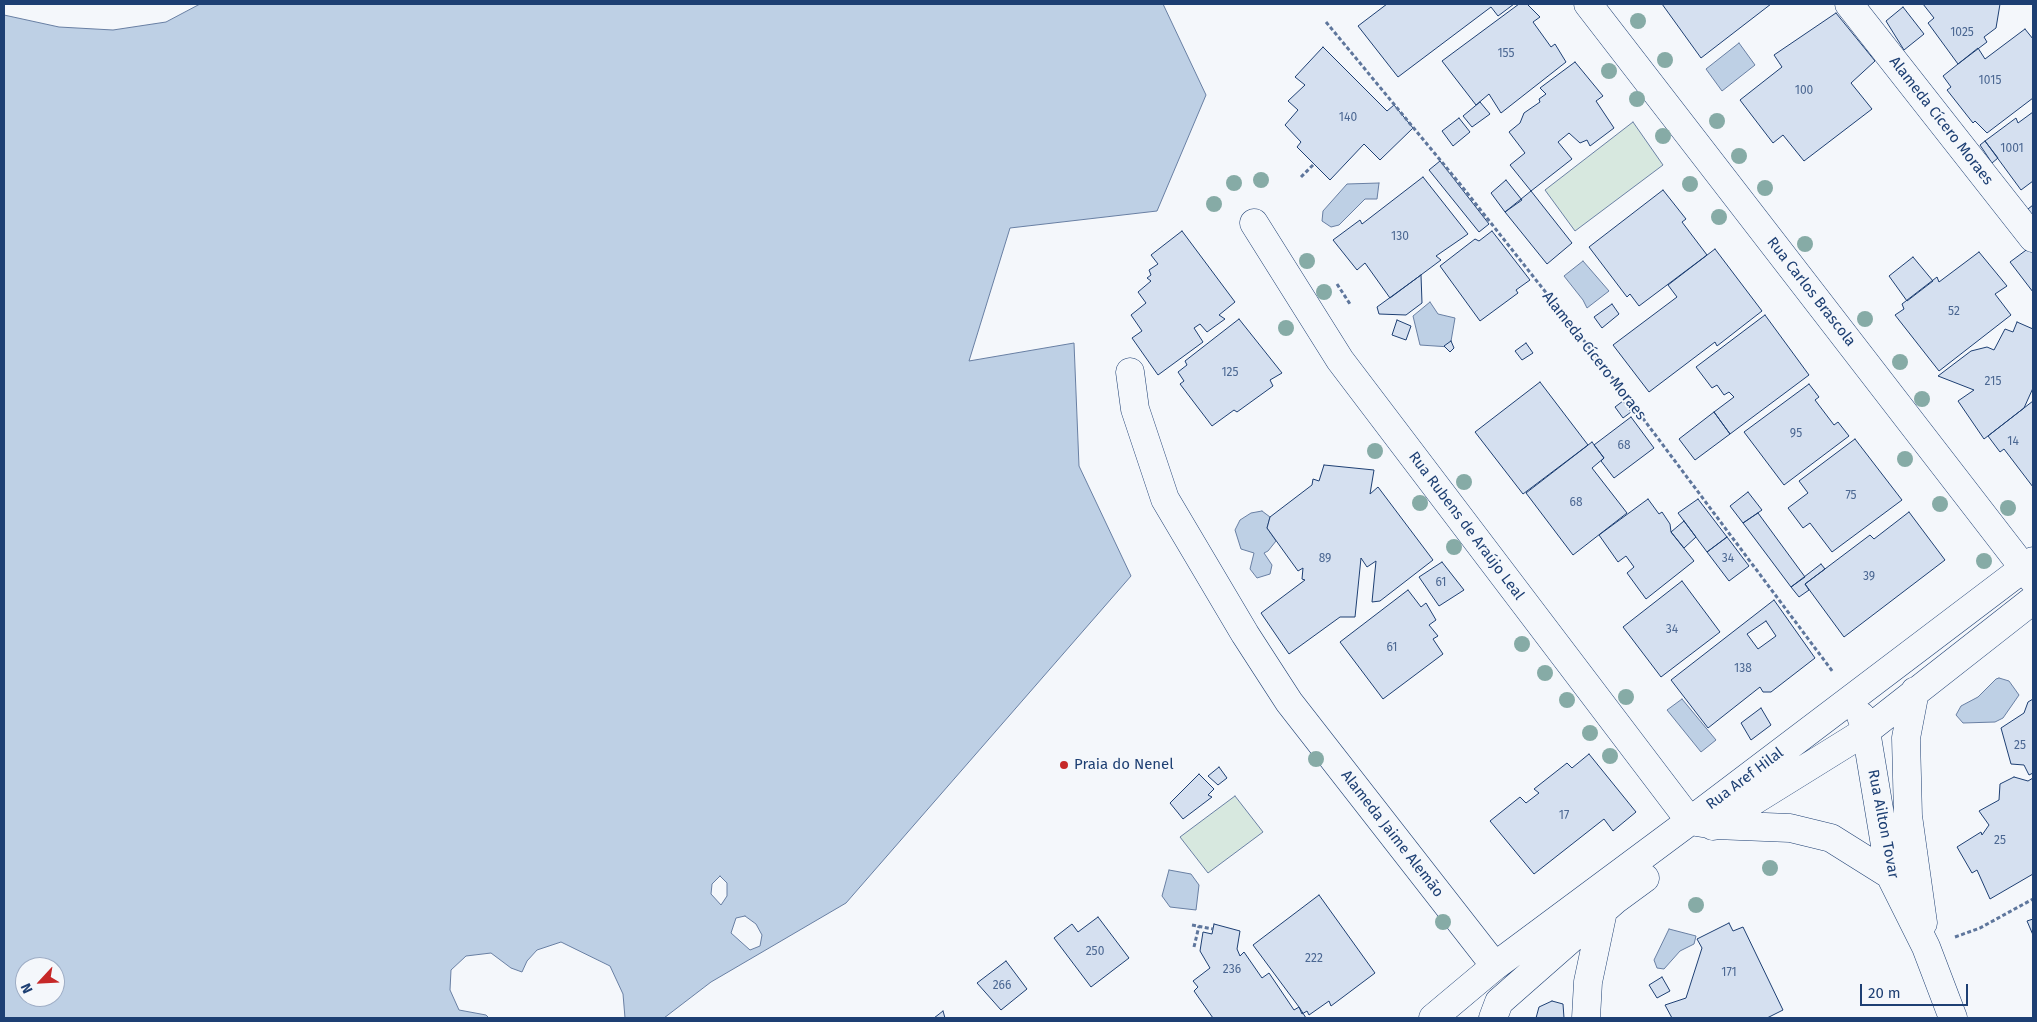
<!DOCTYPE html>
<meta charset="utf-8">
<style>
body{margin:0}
#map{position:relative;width:2037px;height:1022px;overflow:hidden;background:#f4f7fb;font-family:"Fira Sans",sans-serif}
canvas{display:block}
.frame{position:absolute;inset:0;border:5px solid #1d3f73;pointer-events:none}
.north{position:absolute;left:15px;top:957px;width:50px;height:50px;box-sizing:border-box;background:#f4f7fb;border:1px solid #9eadc5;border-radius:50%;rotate:245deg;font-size:14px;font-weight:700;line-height:20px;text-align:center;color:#1d3f73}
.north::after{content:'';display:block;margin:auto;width:18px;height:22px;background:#c62828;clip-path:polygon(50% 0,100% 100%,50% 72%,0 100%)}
.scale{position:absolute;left:1860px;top:984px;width:108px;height:22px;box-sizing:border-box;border:2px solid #1d3f73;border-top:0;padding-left:6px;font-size:15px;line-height:18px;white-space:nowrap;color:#1d3f73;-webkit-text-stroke:4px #f4f7fb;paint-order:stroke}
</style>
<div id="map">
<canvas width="2037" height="1022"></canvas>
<div class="frame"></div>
<div class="north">N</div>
<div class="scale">20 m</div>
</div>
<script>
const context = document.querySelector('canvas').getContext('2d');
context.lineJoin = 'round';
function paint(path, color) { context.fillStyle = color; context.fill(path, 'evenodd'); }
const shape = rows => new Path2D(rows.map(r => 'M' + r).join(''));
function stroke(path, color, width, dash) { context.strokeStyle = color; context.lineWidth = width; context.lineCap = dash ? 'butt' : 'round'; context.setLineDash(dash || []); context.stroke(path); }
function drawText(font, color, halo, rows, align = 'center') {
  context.font = font + ' "Fira Sans",sans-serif'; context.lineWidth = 4; context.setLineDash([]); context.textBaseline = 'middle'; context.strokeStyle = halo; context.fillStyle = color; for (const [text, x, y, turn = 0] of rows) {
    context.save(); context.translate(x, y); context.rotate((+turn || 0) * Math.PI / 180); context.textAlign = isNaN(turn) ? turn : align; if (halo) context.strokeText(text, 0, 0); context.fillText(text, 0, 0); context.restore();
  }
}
const green = shape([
 [1633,122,1663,165,1575,231,1545,190,1633,122],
 [1235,796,1263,832,1208,873,1180,837,1235,796]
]);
paint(green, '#d7e8df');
stroke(green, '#687fa3', 1);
const water = shape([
 [200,4,1163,4,1206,95,1157,211,1010,228,969,361,1074,343,1079,466,1131,576,846,903,711,982,664,1018,625,1018,623,994,610,966,561,942,537,950,527,961,522,972,511,968,491,953,466,956,451,970,450,990,459,1010,486,1015,489,1018,4,1018,4,15,59,27,113,30,166,22,200,4],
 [720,876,727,883,727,896,721,905,711,894,712,884,720,876],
 [745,916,756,924,762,935,760,946,750,950,731,933,736,918,745,916],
 [25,967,55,967,55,997,25,997,25,967],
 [1739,43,1755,65,1722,91,1706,69,1739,43],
 [1379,183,1377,199,1365,199,1339,225,1331,227,1322,221,1323,211,1347,184,1379,183],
 [1583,261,1609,291,1587,308,1583,300,1564,276,1583,261],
 [1430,302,1438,314,1455,318,1450,347,1420,345,1413,316,1430,302],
 [1262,511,1270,517,1267,528,1276,541,1268,551,1264,553,1272,565,1270,574,1257,578,1250,569,1254,553,1241,549,1235,530,1240,520,1251,513,1262,511],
 [1999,678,2009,681,2019,695,2003,718,1995,722,1963,723,1956,715,1961,706,1978,697,1996,679,1999,678],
 [1682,699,1716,740,1701,752,1667,710,1682,699],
 [1169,870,1191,874,1199,885,1196,910,1170,907,1162,896,1169,870],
 [1669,929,1696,936,1694,944,1680,951,1664,969,1657,968,1654,960,1669,929]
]);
paint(water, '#bed0e5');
stroke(water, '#687fa3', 1);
const building = shape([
 [1387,4,1514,4,1498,16,1491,7,1398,77,1358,26,1387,4],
 [1519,4,1527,4,1540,17,1533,22,1551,47,1555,44,1566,62,1501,113,1489,94,1476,105,1442,61,1519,4],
 [1662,4,1771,4,1701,58,1662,4],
 [1923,4,2000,4,1996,28,1984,37,1987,42,1958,64,1928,23,1934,18,1923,4],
 [1903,7,1924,34,1904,50,1886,21,1903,7],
 [1836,13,1875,61,1851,83,1872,109,1804,161,1783,135,1773,143,1740,100,1782,67,1774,55,1836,13],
 [2025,29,2033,39,2033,98,1987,133,1975,121,1973,123,1947,90,1951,87,1943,76,1978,48,1985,59,2025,29],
 [1323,47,1387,111,1394,105,1413,128,1380,160,1364,144,1330,180,1297,147,1301,142,1285,125,1298,110,1288,101,1305,85,1295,77,1323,47],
 [1575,62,1603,96,1596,101,1614,128,1590,146,1587,140,1580,143,1569,133,1558,142,1572,159,1531,191,1510,165,1525,153,1509,132,1520,123,1524,113,1540,102,1539,99,1546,94,1540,88,1575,62],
 [1480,102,1490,114,1472,127,1463,116,1480,102],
 [2033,112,2033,181,2021,190,1985,141,2016,118,2018,123,2033,112],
 [1459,118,1470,132,1453,146,1442,131,1459,118],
 [1985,141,1998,158,1992,163,1980,145,1985,141],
 [1440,161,1489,224,1479,232,1429,170,1440,161],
 [1423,177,1468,234,1436,256,1441,260,1390,298,1365,263,1357,270,1333,240,1360,220,1362,224,1423,177],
 [1506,180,1522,200,1505,212,1491,193,1506,180],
 [1663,190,1686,219,1682,222,1707,255,1639,306,1630,294,1627,297,1589,247,1663,190],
 [1531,191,1572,243,1547,264,1505,212,1531,191],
 [2033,205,2033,218,2028,209,2033,205],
 [1182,231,1235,302,1219,315,1225,319,1207,332,1200,324,1194,328,1203,342,1158,375,1132,338,1142,331,1131,315,1146,303,1138,292,1151,281,1147,278,1151,275,1149,270,1158,264,1151,255,1182,231],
 [1492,231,1530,280,1516,290,1518,293,1480,321,1440,266,1475,239,1479,241,1492,231],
 [2033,245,2033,292,2010,262,2033,245],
 [1715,249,1762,311,1717,346,1715,342,1649,392,1613,345,1677,297,1668,285,1715,249],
 [1979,252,2007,286,1995,294,2011,315,1939,371,1895,315,1904,309,1902,304,1937,277,1939,282,1979,252],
 [1913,257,1933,281,1907,301,1889,276,1913,257],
 [1421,275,1422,303,1406,315,1379,314,1377,307,1421,275],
 [1612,304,1619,314,1602,328,1594,317,1612,304],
 [1765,315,1809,375,1730,434,1714,412,1734,397,1729,392,1724,395,1717,385,1712,388,1696,367,1765,315],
 [1239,319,1282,373,1270,380,1273,386,1237,412,1234,410,1212,426,1180,384,1184,381,1178,372,1187,365,1185,361,1239,319],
 [1397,320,1411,326,1406,340,1392,335,1397,320],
 [2017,322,2033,329,2033,388,2024,408,1984,439,1958,401,1974,390,1938,376,1971,351,1987,347,1994,350,2005,329,2013,332,2017,322],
 [1451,341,1454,348,1450,352,1444,346,1451,341],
 [1526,343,1533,353,1522,360,1515,351,1526,343],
 [1540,382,1588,445,1523,494,1475,432,1540,382],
 [1809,384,1819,397,1815,400,1834,425,1838,422,1849,436,1784,485,1744,432,1809,384],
 [1623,401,1631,412,1623,418,1615,407,1623,401],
 [2033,401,2033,487,2004,449,2000,452,1988,436,2033,401],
 [1714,412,1730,434,1695,460,1679,439,1714,412],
 [1631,417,1654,448,1614,478,1601,461,1604,458,1594,445,1631,417],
 [1855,439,1902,500,1832,552,1810,523,1803,528,1788,508,1808,493,1799,481,1855,439],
 [1592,442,1604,458,1592,468,1627,513,1573,555,1526,493,1592,442],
 [1324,465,1374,470,1370,494,1378,487,1433,560,1380,601,1372,602,1376,561,1367,567,1361,558,1355,617,1340,617,1289,654,1261,613,1305,580,1302,579,1303,568,1298,571,1267,528,1270,517,1312,485,1313,479,1319,481,1324,465],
 [1748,492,1762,510,1743,523,1730,506,1748,492],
 [1648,499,1659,514,1662,512,1670,524,1671,532,1694,561,1646,599,1627,573,1634,567,1626,556,1618,562,1599,535,1648,499],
 [1698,499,1727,537,1707,552,1678,513,1698,499],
 [1909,512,1945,560,1844,637,1805,584,1870,535,1874,539,1909,512],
 [1758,513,1805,577,1791,587,1743,523,1758,513],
 [1684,521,1696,537,1684,548,1671,532,1684,521],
 [1727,537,1749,566,1729,581,1707,552,1727,537],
 [1442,562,1464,590,1439,606,1419,577,1442,562],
 [1821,564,1825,569,1805,584,1809,590,1799,597,1791,587,1821,564],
 [1682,581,1720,632,1661,677,1623,627,1682,581],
 [1408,590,1421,607,1426,603,1436,620,1429,625,1438,636,1433,639,1443,654,1383,699,1340,642,1408,590],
 [1774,600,1815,658,1771,692,1763,692,1760,687,1708,728,1671,680,1774,600],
 [1766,621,1776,636,1758,649,1747,634,1766,621],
 [2033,699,2033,773,2029,775,2024,765,2011,764,2001,728,2024,713,2028,702,2033,699],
 [1761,708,1771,725,1751,740,1741,723,1761,708],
 [1589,754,1636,812,1613,831,1604,819,1534,874,1490,821,1520,797,1526,803,1539,793,1534,789,1567,763,1572,768,1589,754],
 [1219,767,1227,778,1218,785,1208,776,1219,767],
 [1199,774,1214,789,1208,795,1212,797,1183,819,1170,803,1199,774],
 [2014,777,2028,781,2033,778,2033,874,1990,899,1977,870,1972,873,1957,847,1981,832,1982,835,1989,825,1979,811,1999,800,2000,784,2014,777],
 [1319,895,1375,973,1331,1006,1329,1001,1309,1015,1307,1011,1302,1014,1299,1007,1253,945,1319,895],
 [1098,917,1129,958,1091,987,1054,938,1072,924,1078,932,1098,917],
 [2033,919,2033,935,2027,921,2033,919],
 [1729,923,1733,931,1743,927,1783,1010,1767,1018,1672,1018,1665,1005,1686,998,1702,948,1697,939,1729,923],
 [1214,924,1240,931,1237,949,1240,956,1244,952,1262,978,1269,973,1294,1010,1299,1007,1306,1018,1213,1018,1194,991,1198,987,1193,981,1210,968,1200,951,1203,932,1212,934,1214,924],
 [1006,961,1027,989,1001,1010,977,983,1006,961],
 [1662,977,1670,991,1657,998,1649,985,1662,977],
 [1552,1001,1563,1004,1564,1018,1536,1018,1539,1007,1552,1001],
 [943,1011,945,1018,934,1018,943,1011]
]);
paint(building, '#d5e0f0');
stroke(building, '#1d3f73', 1);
const street = shape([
 [1588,4,2033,580],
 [1849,4,2033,238],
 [1254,223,1340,360,1690,821,1715,825,1790,828,1831,838,1890,875],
 [1130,372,1135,409,1165,499,1245,634,1289,702,1495,966],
 [1915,691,1906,738,1908,816,1923,923],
 [1861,716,1866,731,1890,875,1926,947,1953,1018],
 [1713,826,1866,731,2033,600],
 [1433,1018,1495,966,1690,821,2033,561],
 [1493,1018,1499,1002,1615,900,1645,878],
 [1586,1018,1588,982,1603,911]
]);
stroke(street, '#1d3f73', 29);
stroke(shape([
 [1326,22,1460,184,1597,357,1833,672],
 [1301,177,1314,164],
 [1337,284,1350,304],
 [1192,925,1213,929],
 [1955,937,1980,928,2033,899],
 [1194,947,1199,926]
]), '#5e769c', 3, [4, 2.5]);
stroke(street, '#f4f7fb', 28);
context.fillStyle = '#86aba6';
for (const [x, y] of [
 [1638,21],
 [1665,60],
 [1609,71],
 [1637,99],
 [1717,121],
 [1663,136],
 [1739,156],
 [1261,180],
 [1234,183],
 [1690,184],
 [1765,188],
 [1214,204],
 [1719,217],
 [1805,244],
 [1307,261],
 [1324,292],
 [1865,319],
 [1286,328],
 [1900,362],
 [1922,399],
 [1375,451],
 [1905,459],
 [1464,482],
 [1420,503],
 [1940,504],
 [2008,508],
 [1454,547],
 [1984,561],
 [1522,644],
 [1545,673],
 [1626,697],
 [1567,700],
 [1590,733],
 [1610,756],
 [1316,759],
 [1770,868],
 [1696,905],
 [1443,922]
]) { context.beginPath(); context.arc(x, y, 8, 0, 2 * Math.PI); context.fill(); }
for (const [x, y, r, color] of [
 [1064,765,5,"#c62828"]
]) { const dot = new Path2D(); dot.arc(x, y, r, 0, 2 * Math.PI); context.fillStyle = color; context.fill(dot); stroke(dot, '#f4f7fb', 2); }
drawText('12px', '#4b6792', null, [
 ["1025",1962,33],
 ["155",1506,54],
 ["1015",1990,81],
 ["100",1804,91],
 ["140",1348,118],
 ["1001",2012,149],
 ["130",1400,237],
 ["52",1954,312],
 ["125",1230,373],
 ["215",1993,382],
 ["95",1796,434],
 ["14",2013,442],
 ["68",1624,446],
 ["75",1851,496],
 ["68",1576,503],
 ["89",1325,559],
 ["34",1728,559],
 ["39",1869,577],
 ["61",1441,583],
 ["34",1672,630],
 ["61",1392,648],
 ["138",1743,669],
 ["25",2020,746],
 ["17",1564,816],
 ["25",2000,841],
 ["250",1095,952],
 ["222",1314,959],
 ["236",1232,970],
 ["171",1729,973],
 ["266",1002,986]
]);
drawText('15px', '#1d3f73', '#f4f7fb', [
 ["Alameda Cícero Moraes",1941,121,52],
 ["Rua Carlos Brascola",1811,292,52],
 ["Alameda Cícero Moraes",1594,356,52],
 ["Rua Rubens de Araújo Leal",1466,526,53],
 ["Rua Aref Hilal",1745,779,-37],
 ["Rua Ailton Tovar",1883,824,79],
 ["Alameda Jaime Alemão",1392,834,52]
]);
drawText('15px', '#1d3f73', '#f4f7fb', [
 ["Praia do Nenel",1074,765]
], 'left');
</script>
